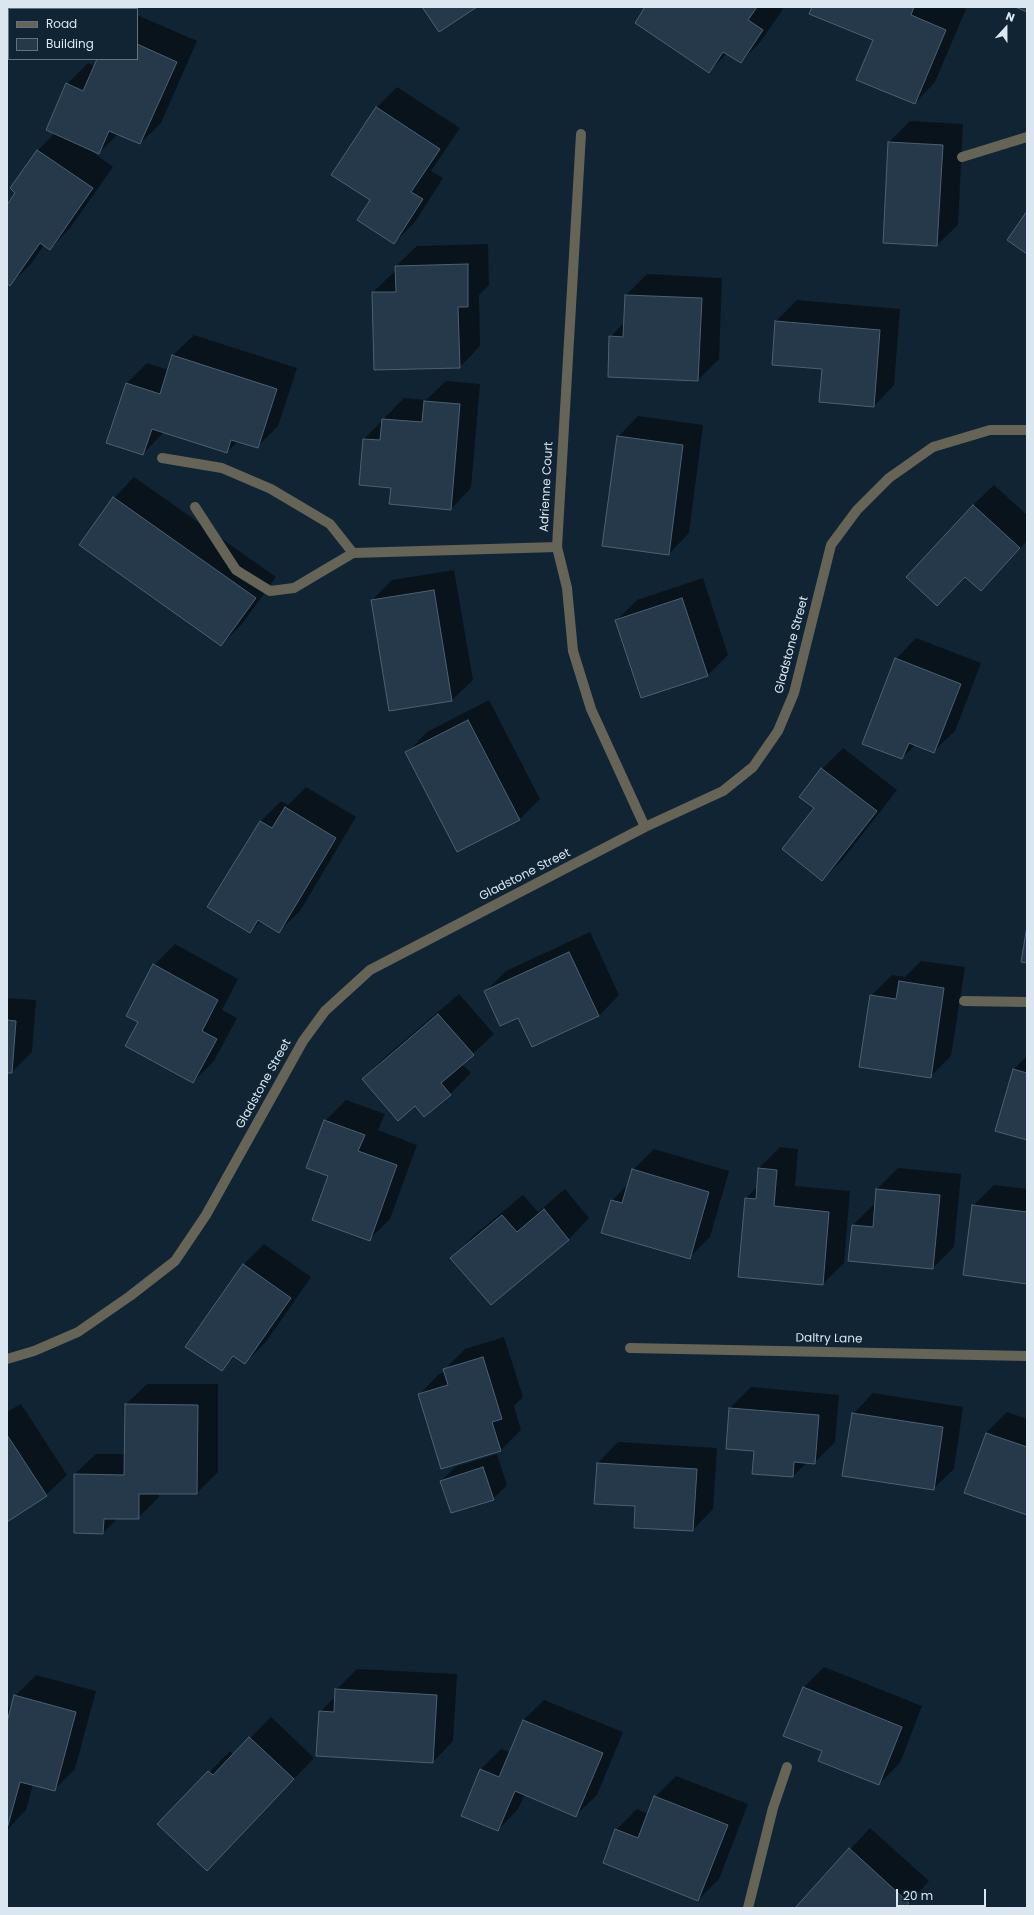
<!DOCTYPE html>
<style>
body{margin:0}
#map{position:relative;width:1034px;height:1915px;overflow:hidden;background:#112434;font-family:Poppins,sans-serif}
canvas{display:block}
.frame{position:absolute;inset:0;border:8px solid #dae7f1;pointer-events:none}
.legend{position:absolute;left:8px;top:8px;width:130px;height:52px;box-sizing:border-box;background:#112434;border:1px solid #617280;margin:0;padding:5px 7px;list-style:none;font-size:12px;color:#dae7f1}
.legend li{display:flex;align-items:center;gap:8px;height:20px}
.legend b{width:20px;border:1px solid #617280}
.north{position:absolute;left:986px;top:8px;width:40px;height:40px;-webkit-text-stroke:3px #112434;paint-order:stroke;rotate:21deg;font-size:11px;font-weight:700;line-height:16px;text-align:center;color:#dae7f1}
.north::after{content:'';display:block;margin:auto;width:14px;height:18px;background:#dae7f1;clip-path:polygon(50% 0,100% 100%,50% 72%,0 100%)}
.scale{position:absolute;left:896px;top:1889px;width:90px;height:18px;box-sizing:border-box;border:2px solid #dae7f1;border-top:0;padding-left:5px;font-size:12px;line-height:14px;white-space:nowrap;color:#dae7f1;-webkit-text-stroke:3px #112434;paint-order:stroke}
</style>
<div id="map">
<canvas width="1034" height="1915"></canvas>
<div class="frame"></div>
<ul class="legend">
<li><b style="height:5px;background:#666357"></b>Road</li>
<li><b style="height:11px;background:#25394a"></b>Building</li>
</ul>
<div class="north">N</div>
<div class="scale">20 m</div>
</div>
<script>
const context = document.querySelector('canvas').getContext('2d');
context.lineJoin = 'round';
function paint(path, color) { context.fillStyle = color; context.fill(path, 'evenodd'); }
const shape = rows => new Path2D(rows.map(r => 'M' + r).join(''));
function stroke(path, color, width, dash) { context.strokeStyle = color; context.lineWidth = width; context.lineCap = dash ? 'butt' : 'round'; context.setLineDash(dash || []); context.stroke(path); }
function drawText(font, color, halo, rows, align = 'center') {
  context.font = font + ' Poppins,sans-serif'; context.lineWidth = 3.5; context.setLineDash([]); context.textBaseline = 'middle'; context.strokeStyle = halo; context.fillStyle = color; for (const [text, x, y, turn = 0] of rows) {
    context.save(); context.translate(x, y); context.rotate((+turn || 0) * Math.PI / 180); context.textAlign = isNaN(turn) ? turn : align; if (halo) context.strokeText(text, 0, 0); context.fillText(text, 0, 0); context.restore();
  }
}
paint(shape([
 [647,7,780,7,783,9,761,41,741,62,727,53,709,72],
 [813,7,961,7,966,9,935,82,915,103,874,40],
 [137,15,197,41,161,123,140,143,118,134,99,153,86,147,113,167,70,228,50,249,44,245,31,264,10,284,7,282,7,206,17,192,12,188,38,150,55,133,67,84,88,63,95,66,99,59,137,59],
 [397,87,460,128,431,171,443,178,415,222,394,243,372,200,376,108],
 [910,121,963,124,958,225,937,245,884,242,889,142],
 [488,244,489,285,479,295,480,346,460,367,373,292,394,272,397,272,396,266,417,246],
 [647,274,722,278,719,359,698,380,610,337,625,322,626,295],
 [797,300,900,309,894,385,874,406,823,368,773,364,776,321],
 [194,335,297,368,278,426,257,447,238,441,227,452,164,432,143,454,126,384,147,363,168,370,173,355],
 [446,381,480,384,471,488,451,509,392,487,364,439,404,398,426,400],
 [638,416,703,425,689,533,669,554,618,437],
 [134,477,276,577,242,624,221,645,114,498],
 [994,485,1027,515,1027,541,981,590,973,505],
 [454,570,473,680,452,700,390,710,372,600,392,580],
 [703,578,728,655,707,676,616,621,637,600],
 [916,638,981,663,955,731,934,751,916,744,902,758,896,659],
 [489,700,540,799,520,819,407,753,427,732],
 [843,748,897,790,843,859,822,880,815,808,822,769],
 [306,787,356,817,300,911,279,931,261,921,250,932,209,907,261,821,281,801,288,805],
 [590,932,619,995,599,1016,519,1017,485,992,506,971],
 [175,944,238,979,222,1010,237,1018,214,1061,193,1082,140,1022,154,965],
 [921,961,965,967,951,1056,930,1077,871,996,892,975,905,977],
 [459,994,494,1034,462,1064,471,1073,450,1094,363,1079,384,1058],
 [7,998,36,1000,32,1052,12,1072,7,1072],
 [1027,1056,1027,1139,1014,1069],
 [346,1100,385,1114,378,1130,417,1145,390,1219,369,1240,329,1175,325,1121],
 [780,1147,798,1149,795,1186,850,1191,844,1263,823,1284,746,1198,758,1186,759,1168],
 [654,1149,729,1171,710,1237,689,1258,612,1201,629,1183,633,1170],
 [898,1168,961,1174,954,1247,933,1268,849,1260,853,1225,873,1205,876,1205,877,1189],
 [994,1185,1027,1189,1027,1283,973,1206],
 [565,1189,589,1218,569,1239,491,1304,452,1258,472,1237,523,1195,538,1212],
 [264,1244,311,1277,266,1342,245,1363,235,1356,222,1370,243,1265],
 [504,1337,523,1397,514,1406,521,1430,501,1450,419,1395,439,1374,445,1372,444,1370,465,1349],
 [147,1384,218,1384,218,1472,197,1493,159,1493,159,1497,138,1518,118,1518,103,1533,75,1474,96,1454,126,1454,126,1404],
 [751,1387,839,1395,835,1442,814,1463,808,1462,793,1476,753,1473,755,1451,727,1448,730,1408],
 [873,1393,963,1407,954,1469,933,1489,853,1414],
 [21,1404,67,1475,46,1495,7,1520,7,1412],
 [1007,1412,1027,1419,1027,1514,965,1492,986,1433],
 [618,1442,717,1448,713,1509,693,1530,636,1505,595,1503,598,1463],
 [497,1454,507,1485,493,1499,441,1481,455,1467],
 [824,1667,922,1706,900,1763,879,1784,823,1751,803,1688],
 [357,1669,457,1674,453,1741,433,1762,320,1712,336,1696,336,1690],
 [36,1675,96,1691,75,1769,54,1790,33,1784,26,1810,7,1830,7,1706,12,1708,15,1696],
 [544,1700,623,1732,597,1795,576,1815,525,1794,518,1809,498,1830,481,1769,501,1749,510,1752,523,1720],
 [271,1717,314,1758,227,1849,159,1824,230,1751,234,1755],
 [676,1776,748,1804,719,1879,698,1900,616,1830,637,1809,648,1814,655,1797],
 [870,1828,929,1881,905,1908,796,1908]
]), '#0007');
const building = shape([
 [422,7,477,7,439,32,422,7],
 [645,7,757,7,748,20,763,30,741,63,723,52,709,73,635,23,645,7],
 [812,7,914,7,911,15,946,30,915,104,856,80,873,40,809,14,812,7],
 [1015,7,1027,7,1027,12,1015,7],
 [137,44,177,62,140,144,109,131,99,154,46,130,66,83,83,91,97,59,137,59,137,44],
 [376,107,440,149,411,192,423,199,394,244,357,220,370,200,331,175,376,107],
 [888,142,943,145,937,246,883,243,888,142],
 [37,150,93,188,50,250,40,243,10,286,7,283,7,205,15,193,10,188,37,150],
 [1027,211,1027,254,1007,240,1027,211],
 [468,264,468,307,458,307,460,368,374,370,372,292,396,292,395,266,468,264],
 [625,295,702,298,698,381,608,377,609,336,623,337,625,295],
 [775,321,880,330,874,407,819,402,822,369,772,365,775,321],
 [172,355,277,389,258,448,231,440,227,453,152,429,143,455,106,443,126,383,160,394,172,355],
 [424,401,460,404,451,510,389,504,391,488,359,485,363,439,380,440,382,419,422,422,424,401],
 [617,436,683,445,669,555,602,546,617,436],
 [113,497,256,598,221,646,79,545,113,497],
 [973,505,1020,548,981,591,965,577,937,606,906,577,973,505],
 [434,590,452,701,389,711,371,600,434,590],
 [682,598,708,676,641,698,615,620,682,598],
 [895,658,961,684,934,753,909,743,902,759,862,744,895,658],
 [468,720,520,820,457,852,405,752,468,720],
 [821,768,877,811,822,881,782,849,814,808,799,797,821,768],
 [285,807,336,838,279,933,258,920,250,933,207,907,260,821,272,828,285,807],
 [1027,926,1027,963,1021,962,1027,926],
 [569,952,599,1016,532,1047,518,1018,500,1026,484,991,569,952],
 [153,964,218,1000,202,1031,217,1039,193,1083,125,1046,138,1022,126,1016,153,964],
 [899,981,944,988,931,1078,859,1067,870,995,896,999,899,981],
 [438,1014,474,1055,441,1083,451,1095,424,1117,415,1106,398,1121,362,1079,438,1014],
 [7,1020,16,1021,12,1073,7,1073,7,1020],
 [1013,1069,1027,1073,1027,1140,995,1131,1013,1069],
 [324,1120,365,1135,358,1151,397,1165,370,1241,312,1220,328,1176,306,1168,324,1120],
 [758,1168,777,1170,774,1206,829,1212,823,1285,738,1277,745,1198,756,1199,758,1168],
 [632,1169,709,1192,690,1259,601,1233,611,1200,622,1203,632,1169],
 [876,1189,940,1195,933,1269,848,1261,852,1225,873,1227,876,1189],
 [972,1205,1027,1212,1027,1284,963,1275,972,1205],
 [544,1209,569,1240,491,1305,450,1258,502,1215,517,1232,544,1209],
 [243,1264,291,1298,245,1364,233,1356,222,1371,185,1347,243,1264],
 [483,1357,502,1419,492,1422,501,1451,441,1469,418,1394,448,1385,443,1369,483,1357],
 [125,1404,198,1405,197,1494,139,1494,139,1519,104,1519,103,1534,74,1533,74,1474,124,1475,125,1404],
 [729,1408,819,1415,815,1464,794,1462,793,1477,752,1474,754,1451,726,1449,729,1408],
 [852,1413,943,1427,934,1490,842,1476,852,1413],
 [986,1433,1027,1447,1027,1515,964,1493,986,1433],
 [7,1435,47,1496,7,1522,7,1435],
 [597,1463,697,1469,693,1531,634,1528,635,1506,594,1504,597,1463],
 [483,1467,494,1500,451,1513,440,1481,483,1467],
 [803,1687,902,1727,879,1785,818,1761,822,1751,783,1736,803,1687],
 [335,1689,437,1695,433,1763,316,1756,319,1711,334,1712,335,1689],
 [14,1695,76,1712,55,1791,20,1782,7,1829,7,1722,14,1695],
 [523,1720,603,1753,576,1817,515,1791,498,1831,461,1816,480,1769,499,1777,523,1720],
 [249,1737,294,1779,207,1871,157,1824,208,1771,213,1775,249,1737],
 [654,1796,728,1825,698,1901,603,1863,615,1829,638,1838,654,1796],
 [849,1848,909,1903,905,1908,795,1908,849,1848]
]);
paint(building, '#25394a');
stroke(building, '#4b6173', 1);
stroke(shape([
 [162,458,222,468,271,489,330,524,353,553,557,547],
 [195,507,236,570,270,591,294,588,353,553],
 [964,1001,1027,1002],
 [748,1908,773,1808,787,1767]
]), '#666357', 10);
stroke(shape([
 [18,9,19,7],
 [7,31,9,27],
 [581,134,557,547,567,588,573,651,591,709,645,827],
 [962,157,1027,137],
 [630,1348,1027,1356],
 [7,1359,34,1351,78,1332,130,1296,175,1261,206,1215,303,1041,325,1011,370,970,645,827,723,791,753,767,778,731,794,693,831,545,857,510,889,478,933,447,990,430,1027,430]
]), '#666357', 10);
drawText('12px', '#dae7f1', '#112434', [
 ["Adrienne Court",547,487,-87],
 ["Gladstone Street",792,645,-75],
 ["Gladstone Street",525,875,-27],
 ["Gladstone Street",264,1084,-61],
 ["Daltry Lane",829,1339,1]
]);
</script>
